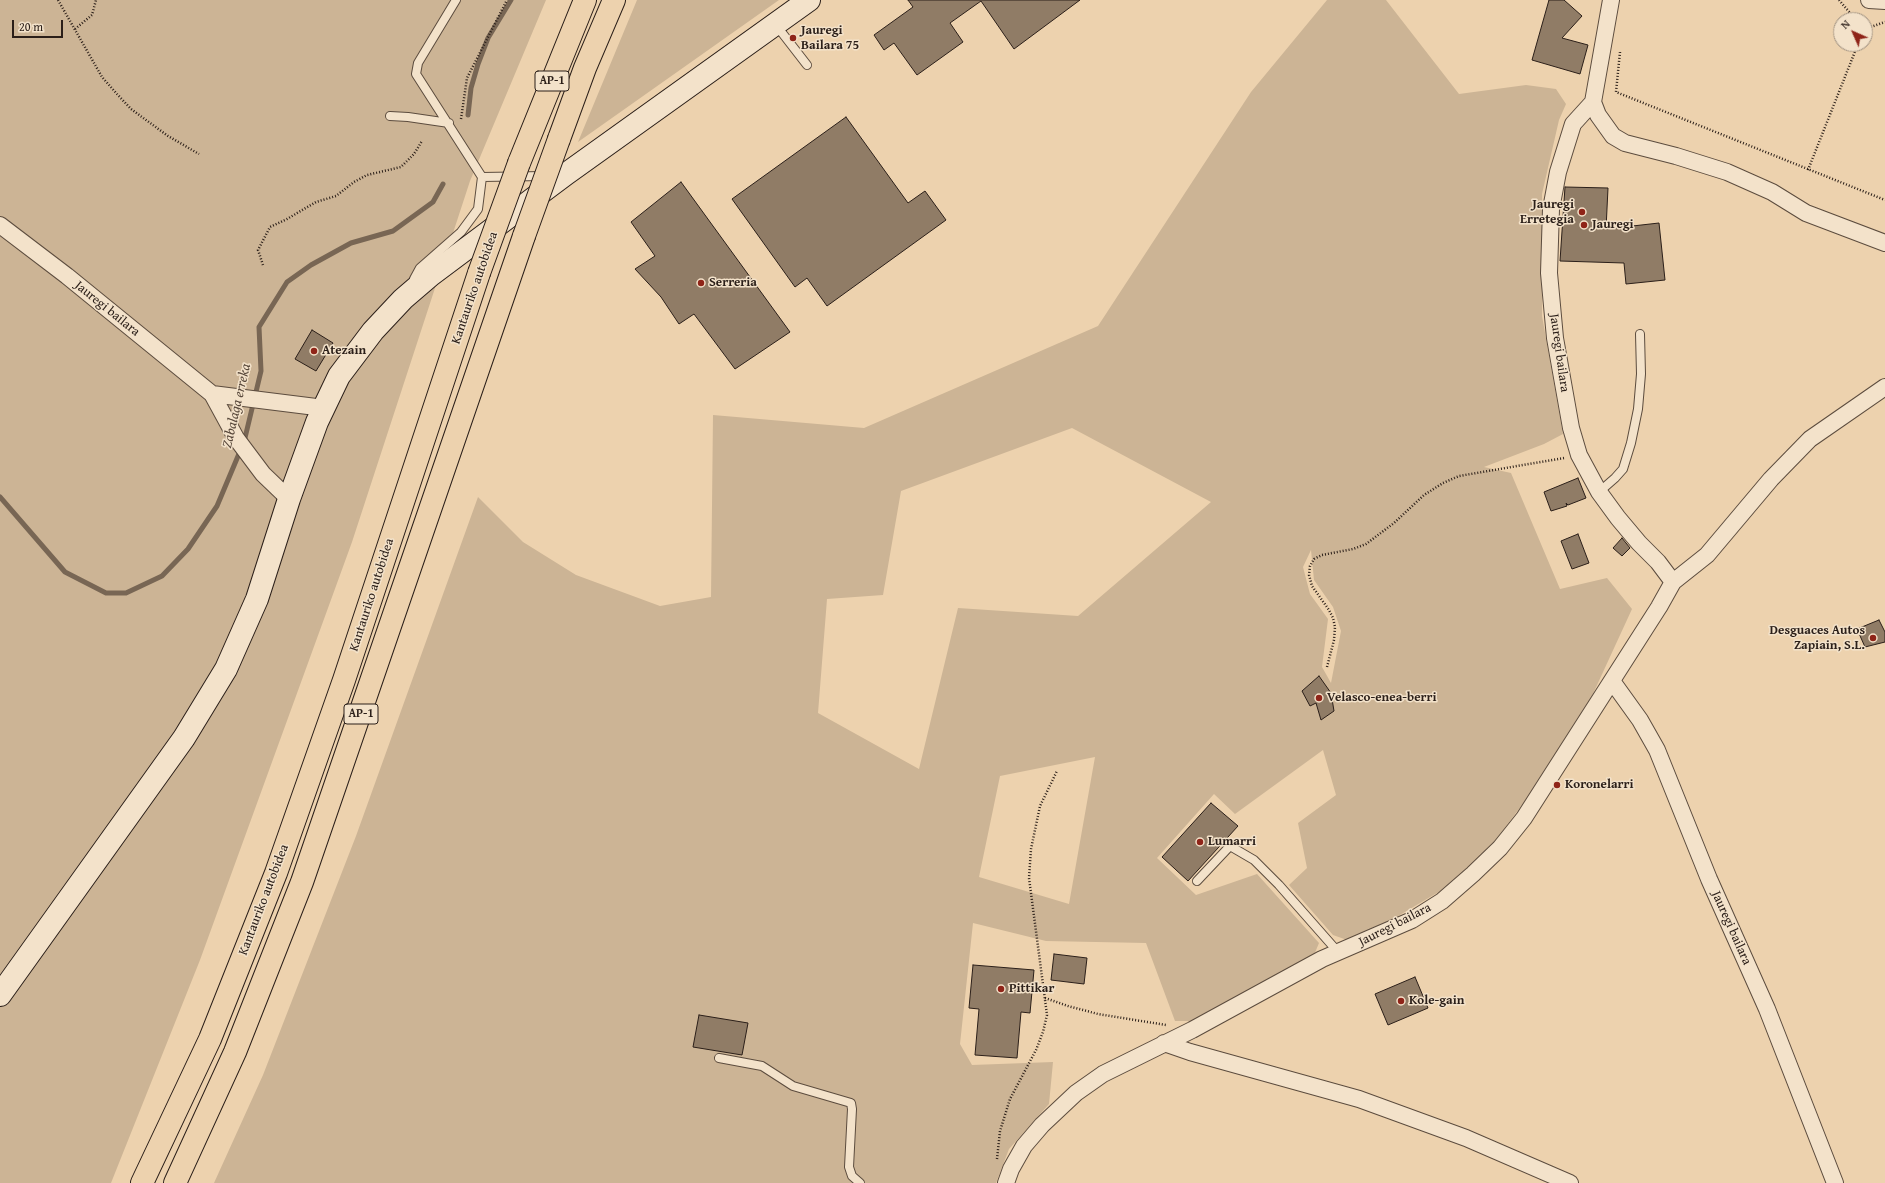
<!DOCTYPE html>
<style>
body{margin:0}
#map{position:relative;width:1885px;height:1183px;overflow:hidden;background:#edd2ae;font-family:"Gentium Book Plus",serif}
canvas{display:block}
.north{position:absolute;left:1833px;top:12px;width:40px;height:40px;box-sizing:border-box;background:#f3e2ca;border:1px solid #a39483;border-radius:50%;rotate:315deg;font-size:11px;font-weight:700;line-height:16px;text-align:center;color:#2b1f19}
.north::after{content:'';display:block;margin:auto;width:14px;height:18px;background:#8f2418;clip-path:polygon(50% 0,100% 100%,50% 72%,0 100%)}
.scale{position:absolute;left:12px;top:20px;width:51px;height:18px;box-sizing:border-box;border:2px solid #2b1f19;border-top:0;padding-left:5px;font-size:12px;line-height:14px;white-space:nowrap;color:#2b1f19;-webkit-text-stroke:3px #f3e2ca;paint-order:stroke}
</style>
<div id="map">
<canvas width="1885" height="1183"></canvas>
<div class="north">N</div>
<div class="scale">20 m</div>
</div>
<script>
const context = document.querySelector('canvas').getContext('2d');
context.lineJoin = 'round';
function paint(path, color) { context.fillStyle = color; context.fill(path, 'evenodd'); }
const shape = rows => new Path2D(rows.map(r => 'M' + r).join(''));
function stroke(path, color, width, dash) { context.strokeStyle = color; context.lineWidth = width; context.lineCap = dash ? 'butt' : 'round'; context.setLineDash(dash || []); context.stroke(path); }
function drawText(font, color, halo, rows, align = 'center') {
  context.font = font + ' "Gentium Book Plus",serif'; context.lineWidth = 3; context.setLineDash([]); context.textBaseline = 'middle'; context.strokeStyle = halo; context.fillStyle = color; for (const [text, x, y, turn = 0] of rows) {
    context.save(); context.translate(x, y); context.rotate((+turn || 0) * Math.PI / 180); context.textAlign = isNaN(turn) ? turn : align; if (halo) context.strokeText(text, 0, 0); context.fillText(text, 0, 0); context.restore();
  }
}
paint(shape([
 [0,0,546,0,470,181,352,542,200,960,111,1183,0,1183],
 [637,0,779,0,578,142],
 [1327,0,1386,0,1459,94,1526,85,1556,89,1566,104,1559,120,1542,194,1542,316,1563,434,1544,444,1484,467,1511,473,1560,589,1607,578,1632,609,1592,696,1528,797,1488,850,1447,887,1388,922,1347,940,1333,935,1289,885,1307,868,1298,823,1336,795,1323,750,1235,814,1214,794,1157,858,1196,895,1257,874,1319,943,1314,955,1195,1021,1175,1021,1146,943,1046,941,973,923,960,1044,972,1065,1053,1062,1049,1104,1009,1149,996,1183,214,1183,263,1075,356,836,478,497,523,542,576,575,660,606,711,597,713,415,864,428,1098,326,1251,92],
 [1072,428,1211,502,1078,616,958,608,919,769,818,713,827,599,883,595,901,491],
 [1311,550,1314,580,1333,607,1341,631,1331,683,1322,667,1328,619,1310,594,1303,567],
 [1095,757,1069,904,979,877,1000,776]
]), '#ccb495');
stroke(shape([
 [468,115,471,88,478,64,488,38,511,0],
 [244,442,261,371,259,327,287,282,311,265,351,243,393,231,433,202,443,184],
 [0,497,65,572,106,593,126,593,162,576,188,549,217,506,241,449]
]), '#786654', 5);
const building = shape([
 [908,0,1080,0,1014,49,981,1,950,23,963,42,917,75,894,43,884,50,874,35,913,7,908,0],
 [1549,0,1564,0,1582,16,1562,38,1588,45,1580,74,1532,60,1549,0],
 [846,117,908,203,925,191,946,220,827,306,807,278,795,287,732,199,846,117],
 [681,182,790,332,735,369,694,314,679,324,661,297,635,269,655,256,631,222,681,182],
 [1565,187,1608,188,1606,229,1659,223,1665,280,1626,284,1624,263,1560,261,1565,187],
 [312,330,333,343,316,371,295,359,312,330],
 [1578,478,1586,498,1568,505,1566,503,1567,506,1551,511,1544,492,1578,478],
 [1578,534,1589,563,1572,569,1561,541,1578,534],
 [1622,538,1630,548,1622,556,1613,548,1622,538],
 [1879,620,1885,632,1885,642,1865,647,1857,629,1879,620],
 [1319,676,1331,693,1334,711,1321,720,1316,703,1310,706,1302,691,1319,676],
 [1211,803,1238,826,1188,881,1162,857,1211,803],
 [1054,954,1087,958,1084,984,1051,980,1054,954],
 [973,965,1034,970,1030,1013,1021,1012,1017,1058,975,1055,979,1009,969,1008,973,965],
 [1415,977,1428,1008,1388,1025,1375,994,1415,977],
 [699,1015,748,1023,742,1055,693,1047,699,1015]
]);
paint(building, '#907c66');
stroke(building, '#2b1f19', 1);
const service = shape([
 [776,25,807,65],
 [390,116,408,117,449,123],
 [482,177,544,176],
 [414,279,420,268,461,232,478,209,482,177,416,74,418,63,456,0],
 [1599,492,1615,478,1623,469,1631,443,1638,409,1641,374,1640,334],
 [1197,881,1230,846,1254,860,1279,885,1338,952],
 [719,1058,762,1066,793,1086,851,1103,852,1109,849,1167,852,1176,860,1183]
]);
const minor = shape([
 [1611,0,1593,102,1573,124,1558,172,1551,209,1549,273,1555,338,1571,428,1579,455,1599,492,1618,518,1639,543,1658,562,1673,582],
 [1869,0,1885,1],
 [1593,102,1598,115,1613,136,1625,143,1676,156,1727,172,1772,192,1806,213,1885,243],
 [0,225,67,276,212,394,324,408],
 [212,394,236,438,263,474,289,499],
 [1612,681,1640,720,1657,750,1709,879,1767,1009,1835,1183],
 [1164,1043,1190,1052,1359,1099,1466,1138,1570,1183],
 [1006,1183,1011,1169,1024,1146,1042,1125,1076,1093,1103,1074,1192,1030,1322,959,1412,920,1442,901,1473,874,1500,848,1524,818,1659,607,1673,582,1707,555,1771,479,1810,439,1885,387]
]);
const secondary = shape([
 [0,995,184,738,226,669,257,599,289,499,317,422,339,376,373,331,403,299,431,275,566,174,809,0]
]);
const motorway = shape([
 [559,139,585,68,614,0],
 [519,163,585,0],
 [142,1183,210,1039,276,873,344,680,479,273],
 [175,1183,235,1052,302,882,524,236]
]);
stroke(service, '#5c4c3e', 10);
stroke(minor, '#5c4c3e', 18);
stroke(secondary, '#2b1f19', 24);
stroke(motorway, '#2b1f19', 24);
stroke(shape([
 [58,0,102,77,117,94,131,109,168,136,199,154],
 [1839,0,1856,20],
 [75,29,92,15,96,0],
 [1865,29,1885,22],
 [1620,52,1616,92,1885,200],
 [461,119,467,78,507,0],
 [1808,170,1858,44],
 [263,265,258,250,270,227,287,219,316,202,336,196,354,182,367,175,401,167,414,154,422,141],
 [1327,667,1334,640,1335,627,1333,618,1329,610,1312,586,1309,575,1310,566,1314,559,1322,555,1353,549,1366,544,1394,523,1424,495,1443,483,1459,476,1564,458],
 [1045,998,1068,1006,1098,1014,1166,1025],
 [997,1159,1000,1131,1010,1099,1036,1050,1043,1032,1047,1015,1029,878,1031,849,1040,806,1057,771]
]), '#2b1f19', 2.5, [1, 2]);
stroke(service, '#f3e2ca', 8);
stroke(minor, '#f3e2ca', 16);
stroke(secondary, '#f3e2ca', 22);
stroke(motorway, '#edd2ae', 22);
const motorwayBridge = shape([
 [524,236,559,139],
 [479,273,519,163]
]);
stroke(motorwayBridge, '#2b1f19', 24, []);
stroke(motorwayBridge, '#edd2ae', 22);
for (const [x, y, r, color] of [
 [793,38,4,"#8f2418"],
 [1582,212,4,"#8f2418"],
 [1584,225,4,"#8f2418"],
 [701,283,4,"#8f2418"],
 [314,351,4,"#8f2418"],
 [1873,638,4,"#8f2418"],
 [1319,698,4,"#8f2418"],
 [1557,785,4,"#8f2418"],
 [1200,842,4,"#8f2418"],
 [1001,989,4,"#8f2418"],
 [1401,1001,4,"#8f2418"]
]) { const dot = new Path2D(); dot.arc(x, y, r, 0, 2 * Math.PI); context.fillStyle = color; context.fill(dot); stroke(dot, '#f3e2ca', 1.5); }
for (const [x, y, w] of [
 [552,81,34],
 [361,714,34]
]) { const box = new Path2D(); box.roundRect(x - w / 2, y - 10, w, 20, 3); context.fillStyle = '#f3e2ca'; context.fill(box); stroke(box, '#2b1f19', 1); }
drawText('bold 12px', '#2b1f19', null, [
 ["AP-1",552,81],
 ["AP-1",361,714]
]);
drawText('bold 13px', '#2b1f19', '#f3e2ca', [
 ["Jauregi",801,31],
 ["Bailara 75",801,46],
 ["Jauregi",1574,205,"right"],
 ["Erretegia",1574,220,"right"],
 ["Jauregi",1592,225],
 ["Serreria",709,283],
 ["Atezain",322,351],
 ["Desguaces Autos",1865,631,"right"],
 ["Zapiain, S.L.",1865,646,"right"],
 ["Velasco-enea-berri",1327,698],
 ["Koronelarri",1565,785],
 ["Lumarri",1208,842],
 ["Pittikar",1009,989],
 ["Kole-gain",1409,1001]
], 'left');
drawText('13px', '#2b1f19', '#f3e2ca', [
 ["Kantauriko autobidea",475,288,-71],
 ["Jauregi bailara",107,309,39],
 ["Jauregi bailara",1559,353,82],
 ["Kantauriko autobidea",372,595,-72],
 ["Kantauriko autobidea",264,900,-69],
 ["Jauregi bailara",1395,925,-27],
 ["Jauregi bailara",1731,928,66]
]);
drawText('italic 14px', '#58483b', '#f3e2ca', [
 ["Zabalaga erreka",237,406,-77]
]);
</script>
